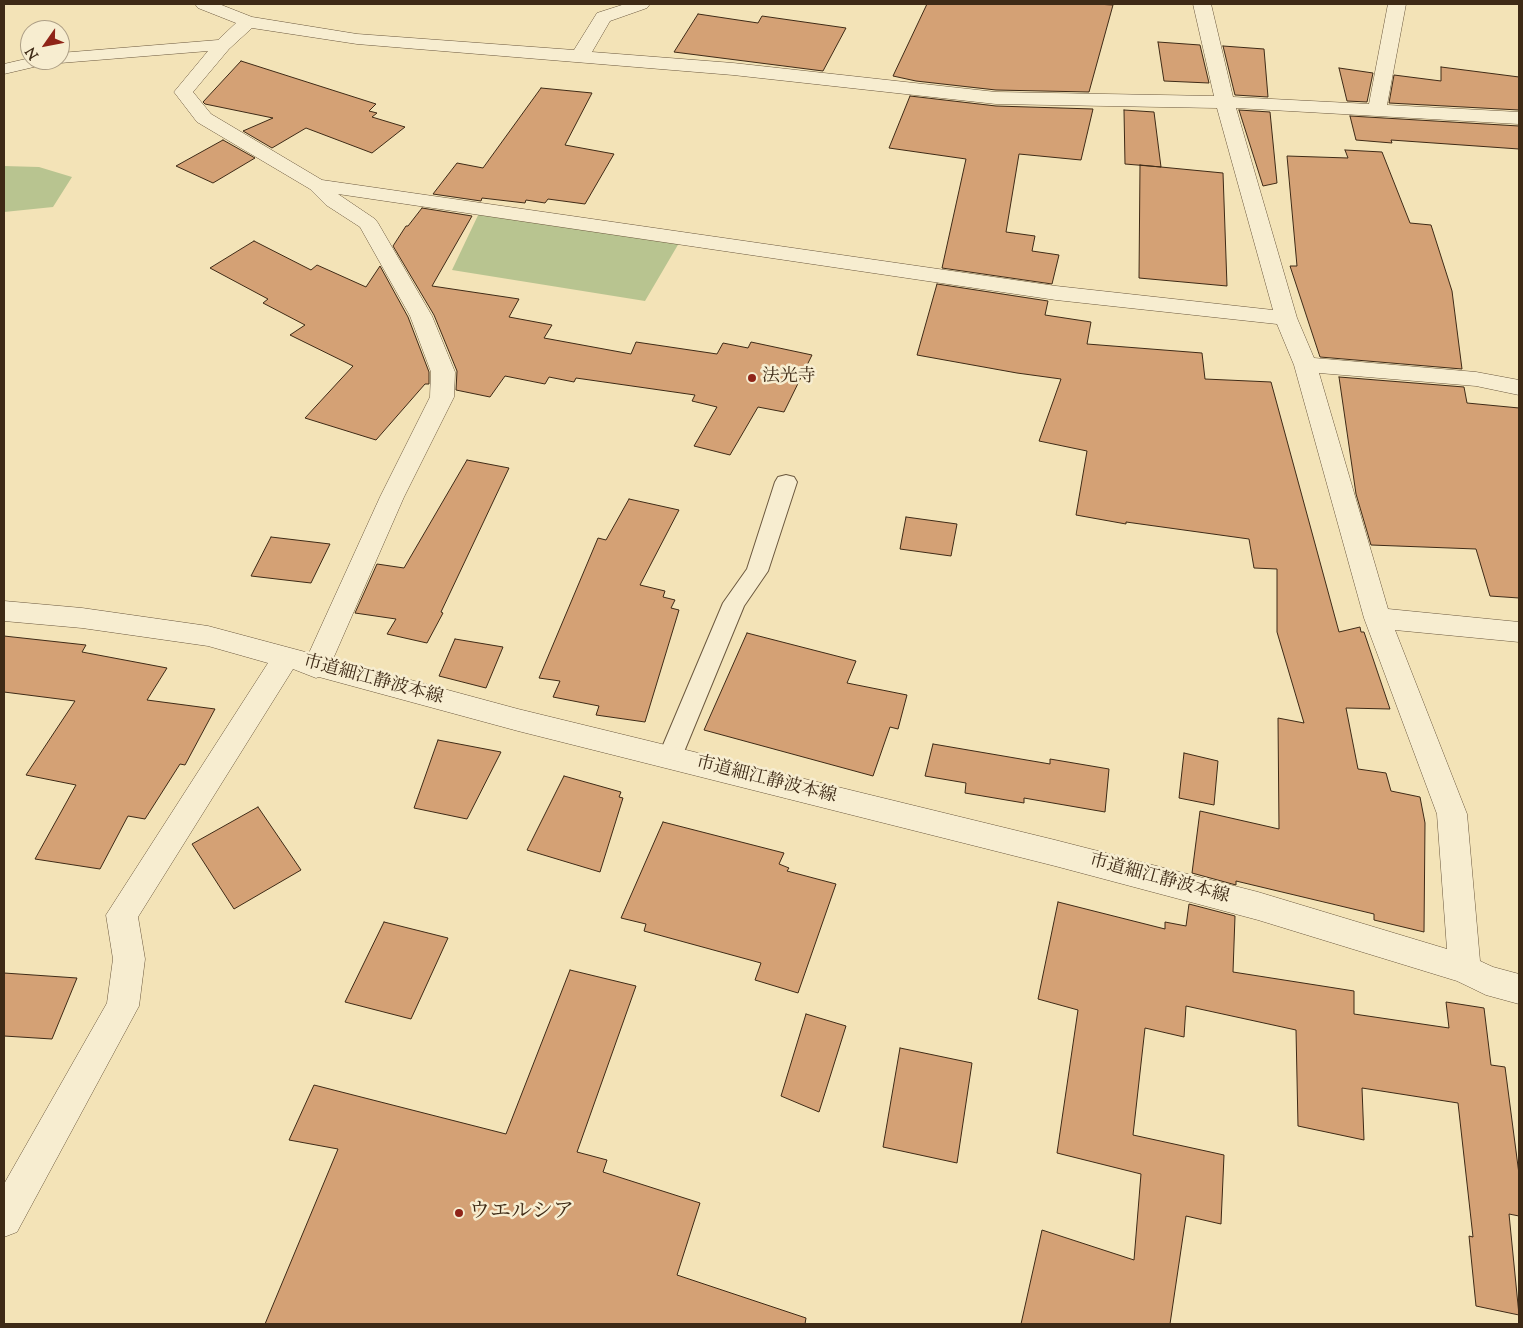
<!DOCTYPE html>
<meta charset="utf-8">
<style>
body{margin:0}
#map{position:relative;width:1523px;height:1328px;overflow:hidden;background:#f3e3b7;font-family:"Sorts Mill Goudy",serif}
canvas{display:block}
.frame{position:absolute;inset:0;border:5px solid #3e2a16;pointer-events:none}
.north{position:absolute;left:20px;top:20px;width:50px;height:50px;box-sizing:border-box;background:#f7edd0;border:1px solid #ad9f86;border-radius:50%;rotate:237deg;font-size:14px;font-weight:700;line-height:20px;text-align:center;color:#3e2a16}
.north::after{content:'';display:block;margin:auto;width:18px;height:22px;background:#8f2418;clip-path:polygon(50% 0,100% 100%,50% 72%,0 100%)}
</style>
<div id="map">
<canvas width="1523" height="1328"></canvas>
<div class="frame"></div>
<div class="north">N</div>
</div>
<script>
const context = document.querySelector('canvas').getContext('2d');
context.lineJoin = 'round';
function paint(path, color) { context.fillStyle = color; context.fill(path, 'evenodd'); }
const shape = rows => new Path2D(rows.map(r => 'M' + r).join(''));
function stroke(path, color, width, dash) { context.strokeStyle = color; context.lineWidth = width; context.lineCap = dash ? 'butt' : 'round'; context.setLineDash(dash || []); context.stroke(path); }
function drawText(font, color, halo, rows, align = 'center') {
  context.font = font + ' "Sorts Mill Goudy","Noto Serif JP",serif'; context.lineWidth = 5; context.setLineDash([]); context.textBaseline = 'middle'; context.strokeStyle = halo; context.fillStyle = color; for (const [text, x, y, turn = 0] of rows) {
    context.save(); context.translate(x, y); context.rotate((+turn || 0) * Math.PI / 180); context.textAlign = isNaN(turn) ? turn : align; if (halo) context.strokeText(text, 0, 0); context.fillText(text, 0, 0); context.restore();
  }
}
paint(shape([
 [4,166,39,167,72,177,53,207,4,212],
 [481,209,679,243,645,301,452,270]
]), '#b8c490');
const building = shape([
 [927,4,1096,4,1113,5,1089,92,996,90,916,81,893,76,927,4],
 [698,14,758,23,762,16,846,28,823,71,674,52,698,14],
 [1158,42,1200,45,1209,83,1164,81,1158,42],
 [1223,46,1264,49,1268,97,1235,95,1223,46],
 [241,61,376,104,369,111,377,113,372,117,405,127,372,153,306,128,272,148,243,131,273,118,205,104,203,102,241,61],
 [1441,67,1519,77,1519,110,1389,103,1394,75,1441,81,1441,67],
 [1339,68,1373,73,1367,102,1347,101,1339,68],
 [541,88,592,93,565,145,614,154,585,204,548,199,545,203,526,200,525,203,482,198,481,201,433,194,457,163,483,168,541,88],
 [910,96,996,106,1093,109,1081,160,1019,154,1006,232,1035,236,1032,251,1059,255,1052,284,942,268,966,159,889,148,910,96],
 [1124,110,1154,112,1161,167,1125,164,1124,110],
 [1239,110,1270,112,1277,183,1263,186,1239,110],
 [1350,116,1519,126,1519,149,1391,140,1392,143,1356,140,1350,116],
 [223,140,255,158,213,183,176,166,223,140],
 [1345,150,1382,152,1410,223,1431,225,1452,291,1462,369,1320,357,1290,266,1297,266,1287,156,1348,158,1345,150],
 [1140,165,1223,173,1227,286,1139,278,1140,165],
 [422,208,472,216,432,286,519,299,509,317,552,325,544,338,631,354,636,342,717,354,723,343,748,348,751,342,812,355,784,412,758,407,730,455,694,446,717,407,692,401,695,395,576,378,574,382,549,377,545,384,505,376,490,397,456,390,457,371,434,315,393,246,406,226,408,226,422,208],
 [254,241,311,270,317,265,366,287,380,266,408,317,429,372,429,384,425,384,376,440,305,418,353,366,290,335,305,325,263,303,268,299,210,268,254,241],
 [937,284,1048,301,1045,315,1091,322,1087,344,1202,353,1205,379,1271,382,1339,632,1360,627,1361,632,1364,632,1390,709,1346,708,1358,769,1386,773,1391,791,1420,797,1425,823,1424,932,1374,920,1374,914,1236,881,1236,885,1192,873,1200,811,1279,829,1278,718,1304,723,1277,632,1277,569,1254,568,1249,539,1126,522,1126,524,1076,515,1087,451,1039,441,1061,379,1017,373,917,355,937,284],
 [1339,377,1464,387,1467,403,1519,408,1519,598,1490,596,1476,549,1371,545,1356,494,1339,377],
 [467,460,509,468,441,612,443,613,427,643,387,634,396,619,355,613,377,564,404,568,467,460],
 [629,499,679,510,640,585,665,591,663,597,675,600,671,608,679,610,645,722,596,715,599,706,553,697,560,681,539,678,598,538,606,540,629,499],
 [906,517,957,524,951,556,900,549,906,517],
 [271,537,330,544,311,583,251,576,271,537],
 [747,633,856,661,847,683,907,695,898,729,890,727,873,776,704,730,747,633],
 [4,636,86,645,82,652,167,668,147,700,215,709,185,765,180,764,145,819,128,816,100,869,35,859,76,785,26,775,75,701,4,692,4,636],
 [455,639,503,647,486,688,439,676,455,639],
 [438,740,501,752,467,819,414,808,438,740],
 [933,744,1050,764,1050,759,1109,769,1105,812,1024,798,1024,803,965,793,966,783,925,776,933,744],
 [1184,753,1218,761,1214,805,1179,798,1184,753],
 [564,776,621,792,619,797,623,798,600,872,527,850,564,776],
 [258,807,301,870,234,909,192,844,258,807],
 [663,822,784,853,779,864,789,868,787,871,836,884,798,993,755,980,761,963,644,931,646,924,621,918,663,822],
 [1058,902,1165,929,1165,922,1186,926,1189,904,1235,916,1233,972,1354,991,1354,1014,1449,1028,1446,1002,1484,1008,1491,1065,1505,1067,1519,1174,1519,1216,1509,1214,1519,1315,1476,1306,1469,1236,1473,1237,1458,1103,1362,1088,1364,1140,1298,1126,1296,1030,1186,1006,1184,1037,1145,1028,1133,1135,1224,1155,1221,1224,1186,1216,1170,1324,1021,1324,1042,1230,1134,1260,1141,1174,1057,1153,1078,1010,1038,999,1058,902],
 [384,922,448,938,411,1019,345,1002,384,922],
 [570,970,636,986,577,1152,607,1160,603,1172,700,1203,677,1275,806,1318,805,1324,265,1324,338,1149,289,1140,314,1085,506,1134,570,970],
 [4,973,77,978,52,1039,4,1036,4,973],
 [806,1014,846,1026,819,1112,781,1096,806,1014],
 [900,1048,972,1063,957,1163,883,1147,900,1048]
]);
paint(building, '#d4a175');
stroke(building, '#3e2a16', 1);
const service = shape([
 [786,475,794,477,797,482,768,571,744,606,679,764,670,767,661,764,658,757,723,603,747,569,775,482,778,477,786,475]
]);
const minor = shape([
 [195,4,219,4,252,17,357,34,574,50,597,13,625,4,650,4,647,8,610,21,592,52,733,63,996,92,1214,96,1193,4,1211,4,1233,97,1369,104,1388,4,1406,4,1387,105,1519,112,1519,124,1236,108,1297,318,1314,358,1476,372,1519,380,1519,395,1476,386,1319,373,1388,609,1519,622,1519,642,1395,630,1467,814,1480,961,1493,967,1519,974,1519,1004,1486,995,1457,981,1258,920,1055,866,518,731,319,677,316,678,293,669,138,917,145,959,139,1006,17,1232,4,1237,4,1184,107,1003,113,959,106,915,268,663,208,646,82,628,4,621,4,601,82,608,208,626,309,653,380,497,430,397,431,372,410,316,360,227,326,205,310,189,197,122,174,92,208,51,60,63,55,62,4,74,4,64,30,58,30,60,60,60,60,53,218,40,236,23,198,8,195,4],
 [252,28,357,44,733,75,996,104,1217,108,1273,310,1056,286,322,180,211,114,193,92,229,49,252,28],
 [338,194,1056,300,1277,324,1294,365,1364,618,1437,814,1447,949,1258,892,1055,840,518,709,333,659,404,497,454,397,455,372,432,316,378,223,375,219,338,194]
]);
stroke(service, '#6b583e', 2);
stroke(minor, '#6b583e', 1);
paint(service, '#f7edd0');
paint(minor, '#f7edd0');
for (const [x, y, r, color] of [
 [752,378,5,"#8f2418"],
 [459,1213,5,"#8f2418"]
]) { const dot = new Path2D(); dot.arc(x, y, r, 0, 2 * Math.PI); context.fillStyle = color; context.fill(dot); stroke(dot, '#f7edd0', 2); }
drawText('18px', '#3e2a16', '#f7edd0', [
 ["法光寺",762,378]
], 'left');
drawText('18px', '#3e2a16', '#f7edd0', [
 ["市道細江静波本線",373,681,15],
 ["市道細江静波本線",766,781,14],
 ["市道細江静波本線",1159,880,15]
]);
drawText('21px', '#3e2a16', '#f7edd0', [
 ["ウエルシア",469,1213]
], 'left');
</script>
